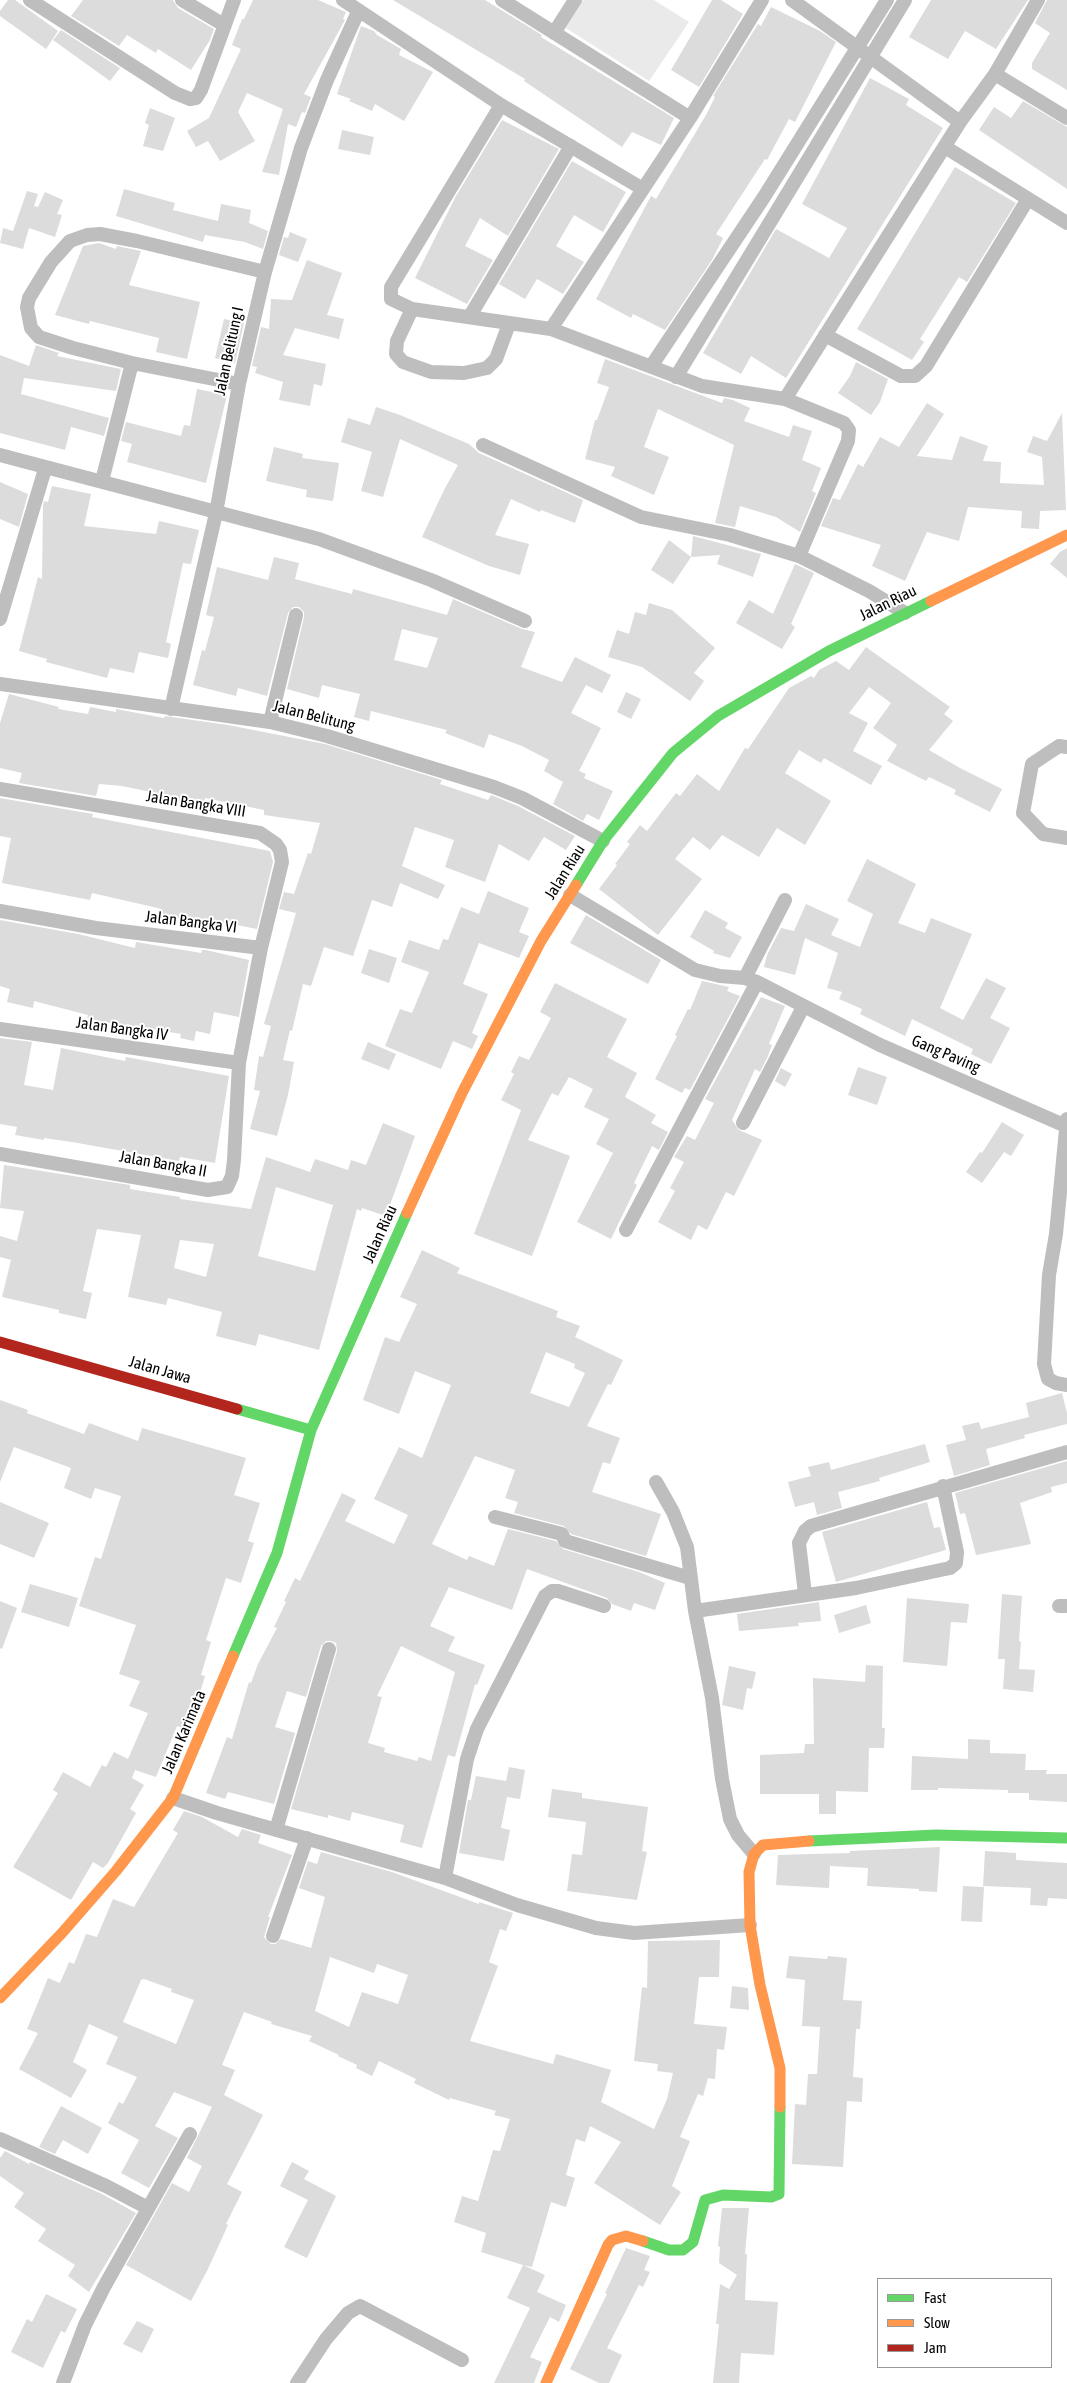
<!DOCTYPE html>
<style>
body{margin:0}
#map{position:relative;width:1067px;height:2383px;overflow:hidden;background:#fff;font-family:"Asap Condensed",sans-serif}
canvas{display:block}
.legend{position:absolute;left:877px;top:2278px;width:175px;height:90px;box-sizing:border-box;background:#fff;border:1px solid #999;margin:0;padding:6px 9px;list-style:none;font-size:15px;color:#000}
.legend li{display:flex;align-items:center;gap:10px;height:25px}
.legend b{width:25px;border:1px solid #999}
</style>
<div id="map">
<canvas width="1067" height="2383"></canvas>
<ul class="legend">
<li><b style="height:6px;background:#63d668"></b>Fast</li>
<li><b style="height:6px;background:#ff974d"></b>Slow</li>
<li><b style="height:6px;background:#b3261e"></b>Jam</li>
</ul>
</div>
<script>
const context = document.querySelector('canvas').getContext('2d');
context.lineJoin = 'round';
function paint(path, color) { context.fillStyle = color; context.fill(path, 'evenodd'); }
const shape = rows => new Path2D(rows.map(r => 'M' + r).join(''));
function stroke(path, color, width, dash) { context.strokeStyle = color; context.lineWidth = width; context.lineCap = dash ? 'butt' : 'round'; context.setLineDash(dash || []); context.stroke(path); }
function drawText(font, color, halo, rows, align = 'center') {
  context.font = font + ' "Asap Condensed",sans-serif'; context.lineWidth = 4; context.setLineDash([]); context.textBaseline = 'middle'; context.strokeStyle = halo; context.fillStyle = color; for (const [text, x, y, turn = 0] of rows) {
    context.save(); context.translate(x, y); context.rotate((+turn || 0) * Math.PI / 180); context.textAlign = isNaN(turn) ? turn : align; if (halo) context.strokeText(text, 0, 0); context.fillText(text, 0, 0); context.restore();
  }
}
paint(shape([
 [583,0,654,0,689,22,649,81,566,28]
]), '#eaeaea');
paint(shape([
 [8,0,15,0,58,31,46,49,0,16,0,11],
 [83,0,173,0,178,8,214,29,210,40,191,70,158,49,156,53,127,35,119,46,71,16],
 [253,0,318,0,346,12,343,19,345,20,304,94,311,97,305,113,302,112,296,127,288,124,279,175,262,172,283,109,247,93,238,112,255,141,220,161,208,141,196,147,187,131,209,118,241,49,232,45,242,19,244,19],
 [393,0,485,0,542,35,541,37,674,118,661,145,632,132,622,147,524,81,525,79],
 [712,0,721,0,743,14,699,87,671,70],
 [931,0,1028,0,996,49,965,31,948,59,909,37],
 [1047,0,1067,0,1067,90,1032,69,1032,63,1050,33,1035,23],
 [771,7,820,31,836,42,795,122,789,119,767,160,765,159,716,234,723,238,712,260,665,330,633,314,631,318,596,299,651,196,656,199,706,115,715,97,713,96,758,24,761,26],
 [361,26,374,31,377,35,401,49,399,55,433,72,404,121,375,104,372,111,349,101,351,99,337,94],
 [61,30,120,68,110,81,53,40],
 [870,78,909,99,906,105,943,128,786,378,751,356,741,374,703,353,776,229,829,258,847,228,802,204],
 [1023,101,1067,127,1067,189,979,130,994,107,1011,118],
 [150,108,175,118,163,151,143,146,149,125,145,123],
 [502,120,559,149,508,236,480,218,465,246,493,260,467,304,415,278,456,196],
 [342,130,374,137,370,155,338,149],
 [572,161,626,192,603,232,574,215,556,246,584,262,563,294,537,279,525,299,499,284],
 [955,167,1016,203,967,282,959,277,920,339,924,342,912,360,857,329],
 [124,189,175,203,173,210,218,221,221,204,251,210,249,223,268,231,263,249,245,242,205,235,203,242,116,216],
 [27,191,38,194,34,206,38,207,45,192,63,200,57,214,62,215,55,237,29,228,23,249,0,243,3,228,13,231],
 [290,232,307,239,298,262,279,255,284,237,288,238],
 [99,243,116,249,117,246,141,251,129,285,200,302,187,359,156,352,159,338,90,321,89,324,55,315,83,246],
 [307,260,342,273,327,315,344,319,339,339,295,328,283,355,326,364,322,386,314,384,310,406,279,400,283,382,255,373,257,367,252,366,261,327,269,329,271,299,292,300],
 [224,319,244,323,235,363,215,358],
 [36,345,59,353,57,356,121,369,116,391,24,378,21,394,109,418,104,436,71,427,65,450,0,433,0,355,29,366],
 [605,359,722,403,724,398,733,400,750,408,744,421,789,437,793,425,812,431,802,460,821,468,812,491,816,493,800,532,776,517,740,506,735,527,715,523,734,445,658,409,644,447,669,457,654,495,611,476,615,467,585,459,595,420,597,420,609,387,597,383],
 [856,362,888,379,880,402,871,415,838,393,850,376],
 [197,389,227,395,206,483,127,462,132,444,121,441,126,422,181,436,184,425,190,426],
 [927,403,944,414,917,456,952,460,960,436,988,446,983,461,1001,462,1000,483,1044,485,1042,457,1027,452,1033,436,1047,441,1062,413,1066,510,1040,511,1039,529,1021,528,1022,511,968,507,959,541,927,532,905,581,872,566,881,545,821,526,833,498,840,500,858,464,863,467,880,437,899,447],
 [376,407,400,415,469,444,479,453,583,500,575,523,541,510,540,512,511,499,495,535,529,544,520,575,489,566,422,537,444,490,458,465,400,439,383,497,361,491,372,452,341,442,348,418,370,425],
 [274,447,303,454,302,458,339,463,333,501,306,497,307,490,266,481],
 [0,482,28,494,19,527,0,519],
 [52,486,91,494,84,526,156,534,159,521,199,530,191,564,183,563,166,642,171,644,168,658,139,652,134,673,110,668,107,678,46,662,47,659,19,651,38,577,42,579,43,506,44,501,48,502],
 [693,536,761,554,753,577,717,564,720,555,691,557],
 [669,540,691,557,673,584,651,570],
 [1067,548,1067,578,1050,564,1060,552],
 [274,557,299,563,295,579,352,594,353,589,447,615,453,599,522,629,535,632,521,667,562,682,575,657,611,675,602,693,586,685,571,713,601,728,579,771,586,774,584,778,613,791,599,820,587,814,583,821,553,804,563,782,544,771,549,760,522,746,489,734,484,748,445,733,447,730,371,711,369,721,354,717,360,694,322,685,319,698,287,689,304,617,304,612,299,607,293,607,288,613,267,696,238,688,236,696,193,685,202,650,205,651,214,617,206,615,217,567,268,580],
 [402,629,438,638,427,668,394,660],
 [795,564,814,573,791,624,795,627,782,649,736,623,749,600,773,614],
 [649,603,672,610,715,648,694,673,704,681,690,701,642,667,608,657,617,630,629,634,635,612,646,615],
 [866,647,950,707,944,714,953,721,929,750,960,768,1002,789,990,812,954,794,956,790,929,777,926,781,887,761,897,745,873,728,891,703,869,687,849,713,868,723,853,751,882,766,871,785,824,758,821,763,799,750,785,773,831,801,805,845,777,828,759,857,722,835,710,850,693,837,675,859,702,879,658,935,599,889,617,865,615,864,630,844,627,842,640,825,647,831,676,793,680,796,697,774,719,791,745,748,748,749,789,688,811,676,814,678,819,670,836,661,849,670],
 [626,692,641,699,631,719,617,712],
 [9,694,59,707,58,709,88,714,90,707,116,712,116,709,164,718,165,716,228,725,325,744,442,780,440,784,488,800,491,795,518,806,575,836,566,850,544,837,529,861,499,844,485,882,445,867,454,840,415,827,402,866,445,885,438,899,400,883,392,907,372,900,353,956,324,947,311,986,303,984,292,1031,290,1030,283,1060,294,1062,288,1095,277,1136,250,1129,260,1091,254,1090,259,1056,263,1057,271,1026,264,1024,296,913,279,909,284,892,294,894,308,853,311,854,320,823,264,815,264,810,205,798,203,808,178,803,179,798,122,786,99,784,96,796,19,783,22,773,0,768,0,723],
 [0,798,93,814,92,817,270,851,273,862,257,929,206,919,205,925,184,921,184,919,161,915,162,909,92,893,90,900,2,883,11,838,0,836],
 [867,859,916,884,898,923,925,933,931,918,972,934,940,1008,963,1020,986,978,1006,988,990,1018,1010,1028,991,1064,971,1054,973,1049,912,1019,905,1036,860,1014,862,1009,839,999,842,992,827,988,838,953,805,938,795,975,764,967,767,955,781,928,794,931,806,904,839,919,831,935,860,947,873,914,847,901],
 [488,891,529,908,519,932,529,936,519,958,479,943,463,984,488,994,472,1033,478,1036,472,1049,453,1041,441,1069,385,1046,400,1009,412,1013,429,972,401,962,409,940,439,950,443,939,448,940,461,907,479,914],
 [705,910,728,923,725,928,742,937,730,958,713,953,714,951,690,937],
 [586,915,661,960,648,984,570,943],
 [0,920,78,934,135,948,136,942,201,953,202,950,206,950,249,960,239,1017,214,1012,210,1034,196,1031,194,1041,180,1038,181,1034,146,1028,145,1033,119,1028,119,1025,87,1018,88,1015,34,1001,33,1008,7,1002,10,989,0,986],
 [369,949,397,958,389,983,361,973],
 [702,981,729,987,727,991,740,996,690,1090,685,1088,682,1093,655,1079,677,1036,675,1035,688,1009,690,1010],
 [555,983,627,1019,607,1057,637,1073,625,1097,656,1115,651,1123,668,1132,659,1150,652,1146,634,1183,637,1185,611,1239,577,1222,613,1153,596,1144,609,1119,584,1107,593,1089,569,1077,558,1096,552,1093,528,1140,570,1156,532,1256,474,1234,521,1110,501,1100,514,1074,511,1072,519,1056,529,1060,551,1018,540,1012],
 [761,997,785,1006,769,1044,772,1045,768,1056,760,1072,755,1069,732,1120,739,1130,762,1140,734,1196,726,1192,707,1230,698,1225,691,1240,658,1222,675,1191,670,1188,684,1162,674,1157,687,1136,695,1140,714,1103,705,1099],
 [0,1038,32,1042,24,1085,53,1090,61,1048,125,1061,126,1057,229,1076,215,1163,180,1157,179,1161,72,1142,44,1138,44,1140,15,1135,17,1127,0,1124],
 [368,1042,396,1054,389,1070,361,1059],
 [858,1067,887,1077,877,1105,848,1095],
 [781,1068,792,1074,785,1087,775,1081],
 [1002,1122,1024,1135,1011,1156,1004,1152,982,1183,966,1172,980,1152,982,1153],
 [383,1123,415,1136,386,1216,362,1208,361,1211,357,1209,319,1350,259,1334,256,1346,216,1336,222,1312,168,1298,166,1305,128,1297,141,1235,97,1229,83,1291,92,1293,86,1319,59,1313,59,1310,2,1297,11,1260,0,1257,0,1236,17,1241,24,1211,0,1208,4,1165,130,1185,130,1189,180,1197,180,1199,251,1209,266,1157,310,1172,315,1159,348,1170,351,1160,366,1165],
 [276,1187,333,1205,315,1271,258,1256],
 [180,1240,214,1244,206,1277,174,1268],
 [422,1250,460,1268,457,1273,558,1311,556,1317,580,1326,575,1337,623,1360,611,1385,608,1384,587,1426,620,1438,610,1464,603,1462,592,1492,661,1514,646,1556,571,1534,564,1526,514,1513,518,1502,505,1498,515,1470,475,1456,432,1544,467,1560,469,1556,494,1566,508,1529,556,1541,563,1549,639,1572,665,1583,655,1610,634,1603,631,1611,612,1604,607,1598,527,1569,512,1610,449,1587,430,1626,455,1637,448,1651,485,1665,477,1685,475,1684,455,1757,448,1755,422,1848,400,1842,404,1825,352,1812,350,1821,328,1815,328,1818,291,1809,337,1651,336,1643,331,1641,326,1641,321,1646,306,1697,287,1691,275,1727,295,1733,274,1804,228,1792,225,1799,206,1793,227,1737,232,1739,249,1682,251,1683,258,1664,277,1628,274,1627,286,1602,284,1601,295,1578,300,1581,342,1493,356,1500,345,1521,394,1544,408,1515,374,1499,399,1447,422,1458,451,1385,415,1371,399,1414,363,1400,385,1337,399,1342,417,1304,400,1297],
 [546,1352,575,1364,574,1368,585,1373,569,1407,530,1393],
 [401,1646,455,1672,431,1761,419,1757,417,1761,384,1752,385,1748,368,1743,382,1697,377,1696],
 [1062,1393,1067,1413,1067,1424,1024,1435,1025,1438,986,1449,990,1465,954,1476,946,1445,966,1440,962,1426,979,1422,981,1429,1029,1417,1026,1403],
 [0,1400,28,1410,27,1413,84,1434,89,1423,138,1441,142,1428,246,1458,234,1495,260,1503,248,1541,254,1543,241,1583,226,1578,206,1640,211,1642,201,1675,205,1676,198,1700,184,1729,177,1726,156,1777,135,1770,132,1778,144,1785,130,1809,136,1813,108,1863,103,1868,93,1862,71,1900,13,1867,58,1793,53,1790,63,1772,90,1787,102,1765,106,1767,114,1752,128,1759,148,1713,129,1706,140,1681,119,1674,136,1625,79,1606,95,1557,101,1559,121,1496,95,1488,91,1499,64,1488,71,1468,14,1447,0,1482],
 [925,1444,930,1462,879,1478,880,1481,838,1492,842,1508,817,1515,814,1502,795,1507,788,1482,811,1476,808,1467,829,1462,831,1470],
 [1067,1461,1067,1483,1051,1487,1052,1492,1020,1503,1031,1544,976,1555,965,1513,960,1514,955,1493],
 [0,1502,49,1523,34,1558,0,1544],
 [927,1502,934,1528,940,1527,946,1550,836,1582,822,1532],
 [30,1584,78,1598,69,1627,21,1612],
 [1002,1594,1022,1596,1019,1641,1021,1642,1019,1669,1035,1670,1033,1692,1003,1689,1005,1659,998,1659],
 [907,1598,969,1604,967,1623,951,1622,947,1666,903,1662],
 [0,1601,17,1608,2,1649,0,1648],
 [819,1602,821,1621,798,1623,799,1626,739,1631,737,1614],
 [866,1605,871,1623,839,1633,834,1615],
 [866,1665,883,1666,882,1728,885,1728,884,1748,869,1748,868,1792,836,1791,836,1814,819,1814,819,1794,760,1794,760,1755,804,1753,805,1744,814,1744,813,1678,865,1682],
 [729,1666,756,1672,752,1689,747,1688,743,1710,722,1705],
 [968,1739,990,1740,990,1753,1026,1754,1025,1770,1047,1770,1046,1774,1067,1774,1067,1802,1029,1800,1029,1793,1008,1793,1008,1790,938,1788,938,1790,911,1790,912,1756,968,1759],
 [509,1767,525,1770,520,1799,507,1797,501,1828,510,1830,504,1861,459,1853,468,1800,471,1800,476,1776,506,1781],
 [552,1789,582,1793,582,1798,648,1807,642,1851,647,1852,637,1900,567,1891,572,1854,582,1855,586,1822,548,1817],
 [184,1811,202,1817,238,1837,242,1829,261,1835,258,1843,292,1855,268,1917,270,1917,264,1937,271,1944,275,1944,281,1939,311,1948,325,1897,299,1888,308,1861,317,1864,321,1852,392,1872,479,1904,479,1902,513,1913,506,1931,500,1929,489,1962,498,1966,470,2041,553,2064,556,2054,611,2070,601,2102,654,2129,667,2099,673,2073,657,2071,658,2064,634,2061,642,1987,647,1988,648,1941,720,1940,719,1977,699,1977,694,2024,727,2027,724,2050,717,2049,715,2079,708,2078,703,2096,698,2094,680,2137,690,2141,672,2186,681,2192,660,2225,594,2183,621,2142,590,2126,585,2142,576,2139,566,2175,575,2178,566,2207,551,2202,532,2267,523,2265,545,2275,537,2292,566,2305,559,2322,550,2317,530,2357,542,2362,534,2383,494,2383,530,2308,507,2298,523,2265,481,2252,486,2233,454,2222,462,2196,478,2201,493,2150,500,2151,510,2119,494,2115,496,2111,450,2098,449,2100,414,2083,416,2079,379,2061,372,2076,356,2068,357,2065,338,2056,339,2055,309,2041,312,2036,271,2024,272,2022,244,2012,222,2065,235,2070,224,2095,263,2115,227,2184,242,2192,226,2224,228,2225,208,2269,191,2301,126,2265,172,2183,189,2192,202,2166,187,2158,212,2107,174,2092,155,2126,178,2138,149,2188,121,2173,139,2140,108,2123,119,2102,123,2104,137,2077,106,2064,118,2037,89,2024,73,2062,87,2070,71,2098,19,2069,38,2033,27,2029,48,1978,60,1983,69,1962,74,1964,86,1934,97,1937,113,1899,134,1907,178,1833,173,1830],
 [330,1957,374,1973,377,1964,408,1975,398,2004,362,1992,349,2027,315,2011],
 [144,1979,172,1989,171,1992,194,2000,176,2044,123,2022,141,1980],
 [940,1847,937,1892,919,1891,919,1889,867,1886,868,1868,830,1866,829,1888,776,1885,778,1855,850,1853,850,1851],
 [985,1851,1016,1853,1016,1860,1067,1863,1067,1899,1048,1898,1047,1906,1030,1905,1031,1888,983,1886],
 [963,1886,984,1887,982,1922,961,1921],
 [789,1956,827,1959,828,1956,847,1958,843,2000,862,2001,860,2029,856,2029,853,2077,863,2078,862,2102,847,2101,843,2167,792,2164,795,2104,806,2105,808,2074,817,2074,820,2027,802,2026,805,1980,786,1978],
 [732,1986,748,1988,749,2010,730,2008],
 [61,2106,102,2128,88,2154,63,2140,55,2154,39,2147],
 [5,2151,29,2164,30,2162,102,2194,136,2213,89,2292,68,2276,75,2265,38,2241,46,2229,14,2207,24,2193,0,2176,0,2158],
 [292,2162,309,2171,304,2179,336,2196,307,2258,284,2247,308,2200,280,2186],
 [722,2208,749,2208,745,2254,747,2254,745,2300,778,2302,774,2355,741,2353,739,2383,713,2383,719,2324,716,2324,720,2284,729,2289,737,2275,719,2263,720,2247,718,2246],
 [626,2248,650,2256,644,2270,650,2272,643,2287,639,2285,607,2348,622,2355,609,2383,599,2383,570,2369,607,2294,605,2293],
 [46,2294,77,2309,65,2333,61,2331,43,2368,11,2352,27,2319,32,2322],
 [137,2321,154,2329,142,2353,123,2344]
]), '#dcdcdc');
stroke(shape([
 [30,0,175,93,190,99,196,98,201,90,234,0],
 [182,0,224,25],
 [343,0,501,105,643,189,551,329],
 [502,0,690,118],
 [792,0,960,122],
 [554,33,575,0],
 [995,74,1067,118],
 [501,105,391,287,391,299,412,309,551,329,702,386,785,399,844,423,849,430,848,441,799,556],
 [945,147,1067,223],
 [643,189,690,118,762,0],
 [412,309,397,341,396,354,403,362,431,372,464,373,487,368,496,359,509,324],
 [470,316,571,146],
 [825,335,901,376,915,376,926,366,1028,199],
 [652,365,764,197,887,0],
 [676,377,905,0],
 [239,384,132,363,73,348,39,337,31,328,27,307,29,298,51,262,70,241,87,235,100,234,137,241,265,272],
 [785,399,960,122,995,74,1038,0],
 [483,445,641,517,730,535,799,556,869,591,905,613],
 [0,455,319,539,431,580,525,621],
 [102,481,132,363],
 [0,619,45,469],
 [0,684,270,722,327,736,494,787,522,798,603,841],
 [171,709,216,513,239,384,265,272,301,148,327,80,358,12],
 [270,722,296,615],
 [1067,747,1059,746,1032,764,1023,813,1043,834,1067,838],
 [0,789,260,833,276,844,280,850,282,862,261,948,239,1063,234,1160,232,1176,227,1187,208,1190,0,1154],
 [570,895,695,970,720,976,745,978,757,982,880,1045,1066,1126],
 [0,911,96,928,261,948],
 [745,978,785,900],
 [0,1029,239,1063],
 [1067,1119,1056,1234,1049,1275,1044,1364,1048,1379,1056,1383,1067,1385],
 [743,1123,803,1007],
 [626,1230,757,982],
 [656,1482,673,1512,687,1547,695,1611,712,1698,722,1779,730,1819,738,1835,754,1854],
 [495,1517,562,1534,565,1541,690,1578],
 [805,1594,799,1543,805,1531,811,1526,1067,1452],
 [1059,1606,1067,1606],
 [695,1611,856,1588,950,1568,956,1563,957,1552,943,1486],
 [173,1798,217,1813,445,1878,517,1905,596,1928,634,1933,750,1925],
 [276,1830,329,1649],
 [445,1878,467,1759,477,1729,545,1596,552,1591,558,1591,604,1606],
 [273,1936,307,1838],
 [0,2139,106,2186,148,2208],
 [63,2383,85,2325,104,2287,190,2134],
 [297,2383,326,2339,348,2313,360,2306,462,2360]
]), '#bebebe', 14);
stroke(shape([
 [576,885,603,841,673,753,718,716,829,651,931,601],
 [237,1409,311,1430],
 [233,1656,277,1553,311,1430,407,1213],
 [809,1841,936,1835,1067,1838],
 [643,2241,669,2250,683,2250,693,2242,705,2200,723,2195,771,2197,779,2194,780,2107]
]), '#63d668', 11);
stroke(shape([
 [931,601,1067,535],
 [407,1213,462,1093,541,941,576,885],
 [0,1998,62,1933,116,1871,173,1798,233,1656],
 [780,2107,780,2068,760,1985,750,1925,749,1872,754,1854,763,1845,809,1841],
 [546,2383,608,2245,612,2240,626,2236,643,2241]
]), '#ff974d', 11);
stroke(shape([
 [0,1342,237,1409]
]), '#b3261e', 11);
drawText('16px', '#000', '#fff', [
 ["Jalan Belitung I",229,351,-78],
 ["Jalan Riau",888,603,-26],
 ["Jalan Belitung",314,716,14],
 ["Jalan Bangka VIII",196,804,9],
 ["Jalan Riau",565,872,-58],
 ["Jalan Bangka VI",191,922,7],
 ["Jalan Bangka IV",122,1029,8],
 ["Gang Paving",946,1054,23],
 ["Jalan Bangka II",163,1164,10],
 ["Jalan Riau",380,1234,-66],
 ["Jalan Jawa",160,1370,16],
 ["Jalan Karimata",184,1732,-67]
]);
</script>
